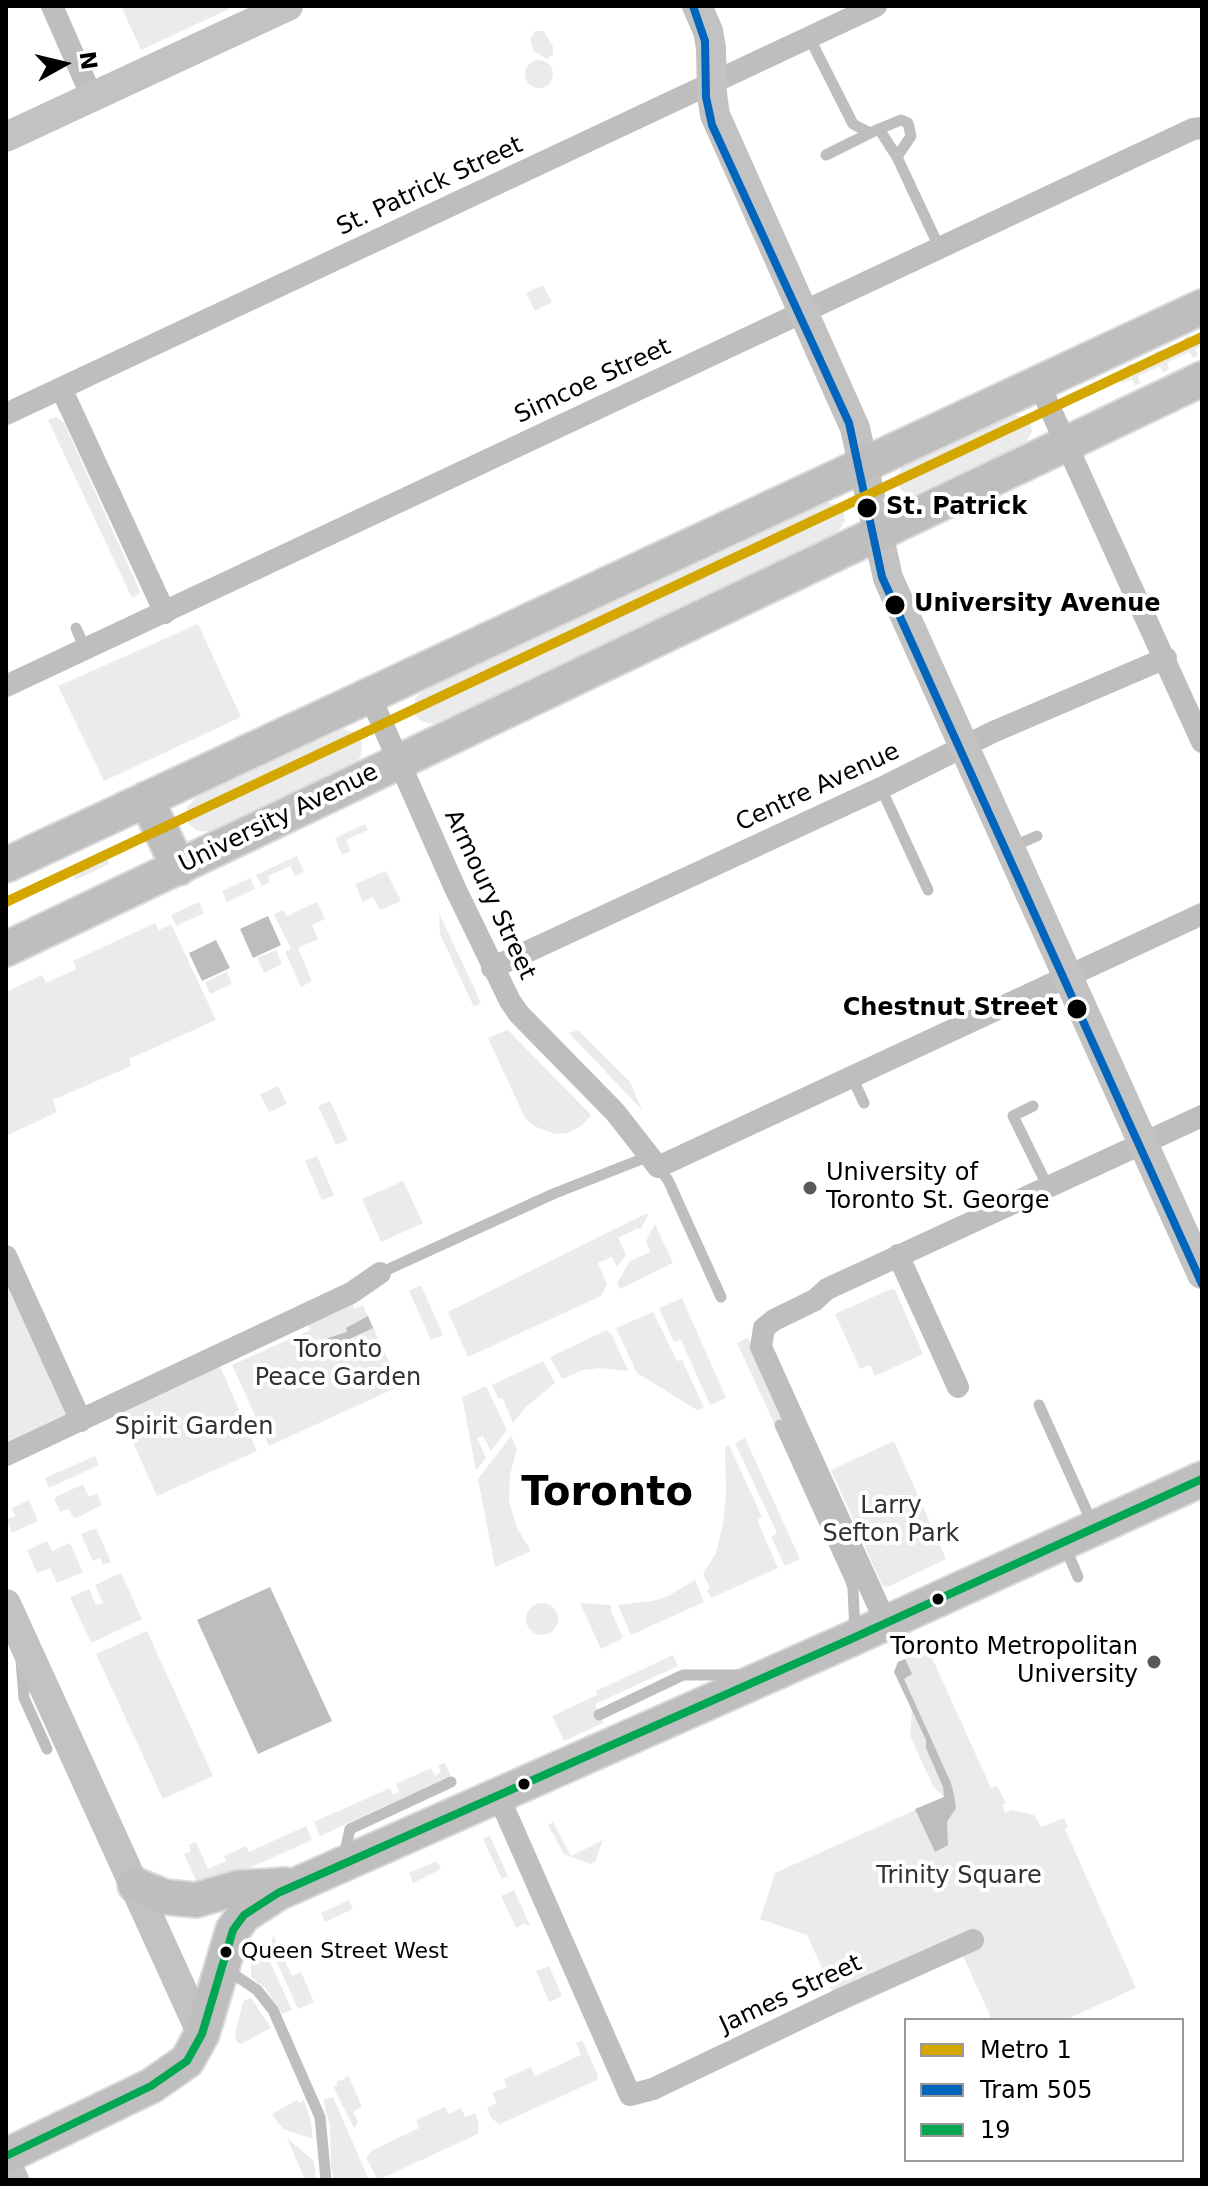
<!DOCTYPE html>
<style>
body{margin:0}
#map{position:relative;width:1208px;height:2186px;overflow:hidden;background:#fff;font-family:"DejaVu Sans",sans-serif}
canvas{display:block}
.frame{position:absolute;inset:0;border:8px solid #000;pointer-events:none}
.legend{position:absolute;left:904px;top:2018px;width:280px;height:144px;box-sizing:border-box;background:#fff;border:2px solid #999;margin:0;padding:10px 14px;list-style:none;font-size:24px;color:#000}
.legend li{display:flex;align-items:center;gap:16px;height:40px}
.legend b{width:40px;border:2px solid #999}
.north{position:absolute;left:24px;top:24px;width:80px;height:80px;-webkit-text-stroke:6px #fff;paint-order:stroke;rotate:82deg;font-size:22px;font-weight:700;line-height:32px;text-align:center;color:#000}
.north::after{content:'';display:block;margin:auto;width:28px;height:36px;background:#000;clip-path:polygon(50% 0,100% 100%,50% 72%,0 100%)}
</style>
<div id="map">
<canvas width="1208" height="2186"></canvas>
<div class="frame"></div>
<ul class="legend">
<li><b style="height:10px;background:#d3a600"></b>Metro 1</li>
<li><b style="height:10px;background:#0065bd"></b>Tram 505</li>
<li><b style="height:10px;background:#00a651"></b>19</li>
</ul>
<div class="north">N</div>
</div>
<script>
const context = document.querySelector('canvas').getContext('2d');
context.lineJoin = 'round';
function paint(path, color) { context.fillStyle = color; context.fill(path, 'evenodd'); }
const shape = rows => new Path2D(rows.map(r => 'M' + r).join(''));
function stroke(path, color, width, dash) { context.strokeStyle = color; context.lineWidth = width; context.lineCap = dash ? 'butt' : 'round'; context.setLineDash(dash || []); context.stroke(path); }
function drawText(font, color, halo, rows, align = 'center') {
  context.font = font + ' "DejaVu Sans",sans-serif'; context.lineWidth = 8; context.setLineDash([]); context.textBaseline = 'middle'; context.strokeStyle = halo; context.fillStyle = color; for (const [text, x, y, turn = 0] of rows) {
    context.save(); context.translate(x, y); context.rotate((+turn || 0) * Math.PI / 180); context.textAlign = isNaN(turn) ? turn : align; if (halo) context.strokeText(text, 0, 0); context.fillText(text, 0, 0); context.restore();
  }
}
paint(shape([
 [121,6,228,6,229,9,141,50],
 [535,31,544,31,553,47,553,54,547,59,534,51,530,40],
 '525 74a14 14 0 1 1 28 0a14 14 0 1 1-28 0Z',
 [543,285,552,302,535,311,526,293],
 [1189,335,1192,342,1202,337,1202,346,1195,349,1198,356,1193,358,1189,352,1167,363,1169,369,1163,372,1160,366,1138,376,1140,383,1135,386,1132,379,1122,383,1119,377,1129,372,1126,366,1131,363,1135,370,1157,359,1154,352,1160,350,1163,356,1186,344,1184,338],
 [1011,415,1025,417,1031,424,1032,432,1025,443,915,494,906,494,897,485,896,478,902,467],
 [57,417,64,423,140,591,139,594,132,598,48,420],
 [824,502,839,505,844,512,845,521,837,533,437,724,422,722,414,714,415,699,422,691,733,547],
 [198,624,241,717,104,781,58,686],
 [343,729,356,733,362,742,361,756,355,763,213,832,197,831,188,823,187,807,197,796],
 [365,824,368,830,346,840,351,851,342,855,335,838],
 [106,856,109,864,75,880,72,872],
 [297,856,304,872,295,876,290,866,268,876,270,882,262,886,256,875],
 [386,871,401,901,380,910,373,897,363,902,355,884],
 [250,878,255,889,227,902,222,891],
 [199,902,204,913,176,926,171,915],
 [317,902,325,919,312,925,318,939,298,948,312,981,301,987,285,952,291,949,274,914,283,910,287,916],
 [439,913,481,1003,474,1007,440,934],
 [155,923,159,930,171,924,216,1020,129,1059,131,1066,53,1100,57,1112,6,1136,6,992,42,975,46,983,76,969,73,961],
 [276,950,282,964,264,973,257,958],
 [227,972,232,984,210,994,205,982],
 [508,1030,591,1115,583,1125,567,1133,555,1134,534,1126,525,1118,488,1038],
 [578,1030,630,1082,642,1110,569,1033],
 [278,1086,287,1104,269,1112,260,1094],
 [330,1101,348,1140,336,1145,318,1106],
 [317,1156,334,1195,322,1200,305,1161],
 [403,1181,423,1223,381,1242,362,1199],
 [647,1213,648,1216,640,1230,638,1228,618,1238,626,1255,617,1267,612,1257,598,1263,607,1284,601,1296,468,1357,448,1312],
 [655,1224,673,1263,620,1289,617,1283,630,1261,650,1252,646,1241],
 [6,1278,71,1417,6,1443],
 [421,1285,443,1335,431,1340,409,1291],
 [891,1289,895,1290,923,1354,875,1376,870,1365,860,1369,835,1314],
 [682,1298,726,1398,710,1405,681,1340,674,1342,659,1308],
 [352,1302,355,1309,363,1305,400,1386,269,1446,232,1365,310,1330,307,1322],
 [653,1312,677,1361,682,1360,704,1408,697,1410,637,1373,616,1328],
 [607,1330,612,1335,628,1371,600,1368,583,1370,562,1379,550,1357],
 [748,1338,786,1422,776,1427,737,1343],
 [543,1361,555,1383,526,1407,513,1423,503,1399,498,1398,492,1385],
 [219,1364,257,1451,157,1496,119,1411],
 [486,1386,507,1430,491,1451,483,1436,477,1438,486,1458,476,1470,462,1397],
 [511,1436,517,1449,510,1475,509,1502,517,1528,531,1551,495,1567,478,1479],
 [745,1438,800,1559,785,1566,771,1537,777,1533,735,1443],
 [894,1441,946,1559,888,1587,882,1585,831,1470],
 [729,1445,762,1517,757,1520,778,1568,711,1598,707,1590,710,1588,703,1574,716,1553,723,1524,726,1495,725,1447],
 [95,1456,99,1465,49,1488,45,1478],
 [83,1484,89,1497,97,1494,102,1505,74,1519,69,1509,60,1512,54,1498],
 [29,1500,38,1521,12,1533,6,1520,15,1516,12,1508],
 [96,1528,111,1562,103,1565,100,1558,93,1561,81,1534],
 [47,1541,52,1551,70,1543,83,1572,57,1583,50,1568,37,1573,27,1550],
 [121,1573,142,1619,91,1643,70,1597,89,1589,96,1605,103,1603,95,1585],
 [695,1580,704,1602,631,1635,618,1605,653,1601,668,1596],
 '526 1619a16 16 0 1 1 32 0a16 16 0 1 1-32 0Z',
 [580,1603,611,1605,611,1611,623,1638,601,1649],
 [147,1631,213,1776,163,1799,96,1654],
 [928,1649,991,1788,997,1786,1006,1803,1002,1805,1005,1813,1012,1810,1034,1815,1041,1827,1064,1818,1068,1827,1065,1829,1136,1988,1065,2020,992,2020,963,1956,842,2012,807,1935,760,1919,775,1873,944,1797,933,1786,910,1736,912,1710,894,1672,898,1662],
 [673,1655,678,1666,595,1704,603,1723,564,1741,552,1716,597,1695,596,1691],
 [445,1763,451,1776,320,1836,314,1822,390,1788,393,1795,399,1792,396,1784,431,1768,435,1776,441,1772,438,1765],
 [553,1822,571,1856,603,1840,595,1862,590,1864,564,1854,548,1825],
 [306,1826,312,1840,200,1890,184,1854,191,1851,189,1845,196,1842,208,1869,226,1861,224,1856,246,1846,249,1852],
 [490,1836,508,1876,502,1879,483,1839],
 [437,1861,441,1869,413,1883,409,1873],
 [514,1890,530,1926,524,1924,516,1928,501,1896],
 [349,1900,353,1909,325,1922,321,1913],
 [273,1935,292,1976,301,1972,314,2002,298,2009,271,1949],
 [265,1951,292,2010,282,2014,265,1988,251,1977,251,1961],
 [549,1966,562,1996,549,2002,536,1971],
 [251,1998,271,2028,241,2044,237,2042,235,2035,243,2001],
 [582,2040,598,2075,597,2080,500,2124,492,2119,487,2108,497,2103,492,2093,507,2087,504,2079,531,2067,535,2076,581,2055,576,2043],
 [348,2075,362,2107,353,2112,358,2122,354,2128,333,2087,337,2085,337,2081,343,2080],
 [333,2097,369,2180,334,2180,331,2166,330,2126,323,2100],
 [297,2100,299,2103,304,2100,310,2118,313,2139,283,2129,272,2114],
 [445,2107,449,2114,461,2108,465,2117,475,2113,479,2124,478,2134,378,2180,366,2158,371,2151,419,2128,416,2120],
 [287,2138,314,2161,316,2180,305,2180]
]), '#ebebeb');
paint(shape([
 [268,916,281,945,253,958,240,929],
 [216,940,230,968,202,981,189,953],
 [368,1316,373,1328,332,1347,328,1338,347,1332,346,1328],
 [270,1587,332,1721,258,1754,197,1620],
 [905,1659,912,1674,904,1679,951,1783,954,1795,956,1808,947,1822,948,1845,935,1852,915,1809,944,1797,943,1787,926,1748,926,1740,894,1672,898,1662]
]), '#bdbdbd');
const primary = shape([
 [146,799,179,868],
 [6,865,1202,307],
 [6,949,1202,379],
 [135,1885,165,1897,196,1900,237,1888,286,1885],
 [6,2156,151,2086,187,2061,202,2034,233,1930,244,1915,278,1893,851,1639,1202,1479]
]);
stroke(primary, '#dbdbdb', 38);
stroke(shape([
 [809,37,853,124,870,133,879,129,897,157,940,249],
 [879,129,901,120,908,123,911,136,897,157],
 [826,155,870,133],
 [76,628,85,649],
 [881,788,928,890],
 [1009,848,1037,836],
 [852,1077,864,1103],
 [1033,1106,1013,1116,1048,1187],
 [658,1167,668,1180,721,1297],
 [380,1273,553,1194,647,1157],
 [1039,1405,1093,1525],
 [780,1425,850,1579,853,1588,855,1633],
 [1064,1544,1078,1577],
 [21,1661,24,1698,47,1749],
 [599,1715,683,1675,743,1675],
 [344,1856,350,1829,451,1782],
 [226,1969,257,1990,273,2010,320,2117,326,2180]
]), '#bebebe', 11);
stroke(shape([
 [52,6,92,97],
 [1038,382,1202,742],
 [61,388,165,613],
 [6,414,876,6],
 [6,686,1193,129,1202,128],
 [369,694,455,888,510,1001,519,1014,615,1112,658,1167,1202,914],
 [492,968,881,788,993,732,1166,658],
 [898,1255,958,1387],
 [6,1256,81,1421],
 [6,1455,351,1293,380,1273],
 [886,1623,761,1347,764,1328,774,1320,815,1300,827,1289,1202,1116],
 [498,1795,630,2095,653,2089,845,1997,973,1940]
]), '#bebebe', 22);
stroke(shape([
 [697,6,708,31,711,48,712,94,715,115,855,428,888,578,1202,1274],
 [6,137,288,6],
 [6,1604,202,2034],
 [6,2163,14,2180]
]), '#c2c2c2', 30);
stroke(primary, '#bebebe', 34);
stroke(shape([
 [6,2156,151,2086,187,2061,202,2034,233,1930,244,1915,278,1893,851,1639,1202,1479]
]), '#00a651', 8);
stroke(shape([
 [693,6,705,41,706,97,712,125,849,423,882,577,1202,1284]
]), '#0065bd', 8);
stroke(shape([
 [6,902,1202,337]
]), '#d3a600', 10);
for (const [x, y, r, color] of [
 [867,508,11,"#000"],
 [895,605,11,"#000"],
 [1077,1009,11,"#000"],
 [810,1188,8,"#595959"],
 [938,1599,7,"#000"],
 [1154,1662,8,"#595959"],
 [524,1784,7,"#000"],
 [226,1952,7,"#000"]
]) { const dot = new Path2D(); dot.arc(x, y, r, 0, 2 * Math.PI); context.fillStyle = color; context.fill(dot); stroke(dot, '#fff', 3); }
drawText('22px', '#000', '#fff', [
 ["Queen Street West",241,1952]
], 'left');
drawText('24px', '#000', '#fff', [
 ["St. Patrick Street",430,187,-25],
 ["Simcoe Street",593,382,-25],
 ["Centre Avenue",818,788,-25],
 ["University Avenue",279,819,-26],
 ["Armoury Street",489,895,65],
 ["James Street",791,1995,-25]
]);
drawText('bold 24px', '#000', '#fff', [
 ["St. Patrick",886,508],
 ["University Avenue",914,605],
 ["Chestnut Street",1058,1009,"right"]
], 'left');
drawText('24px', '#000', '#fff', [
 ["University of",826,1174],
 ["Toronto St. George",826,1202],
 ["Toronto Metropolitan",1138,1648,"right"],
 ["University",1138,1676,"right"]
], 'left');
drawText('24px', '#313131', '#fff', [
 ["Toronto",338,1351],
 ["Peace Garden",338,1379],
 ["Spirit Garden",194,1428],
 ["Larry",891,1507],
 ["Sefton Park",891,1535],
 ["Trinity Square",959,1877]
]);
drawText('bold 40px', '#000', '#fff', [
 ["Toronto",607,1495]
]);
</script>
